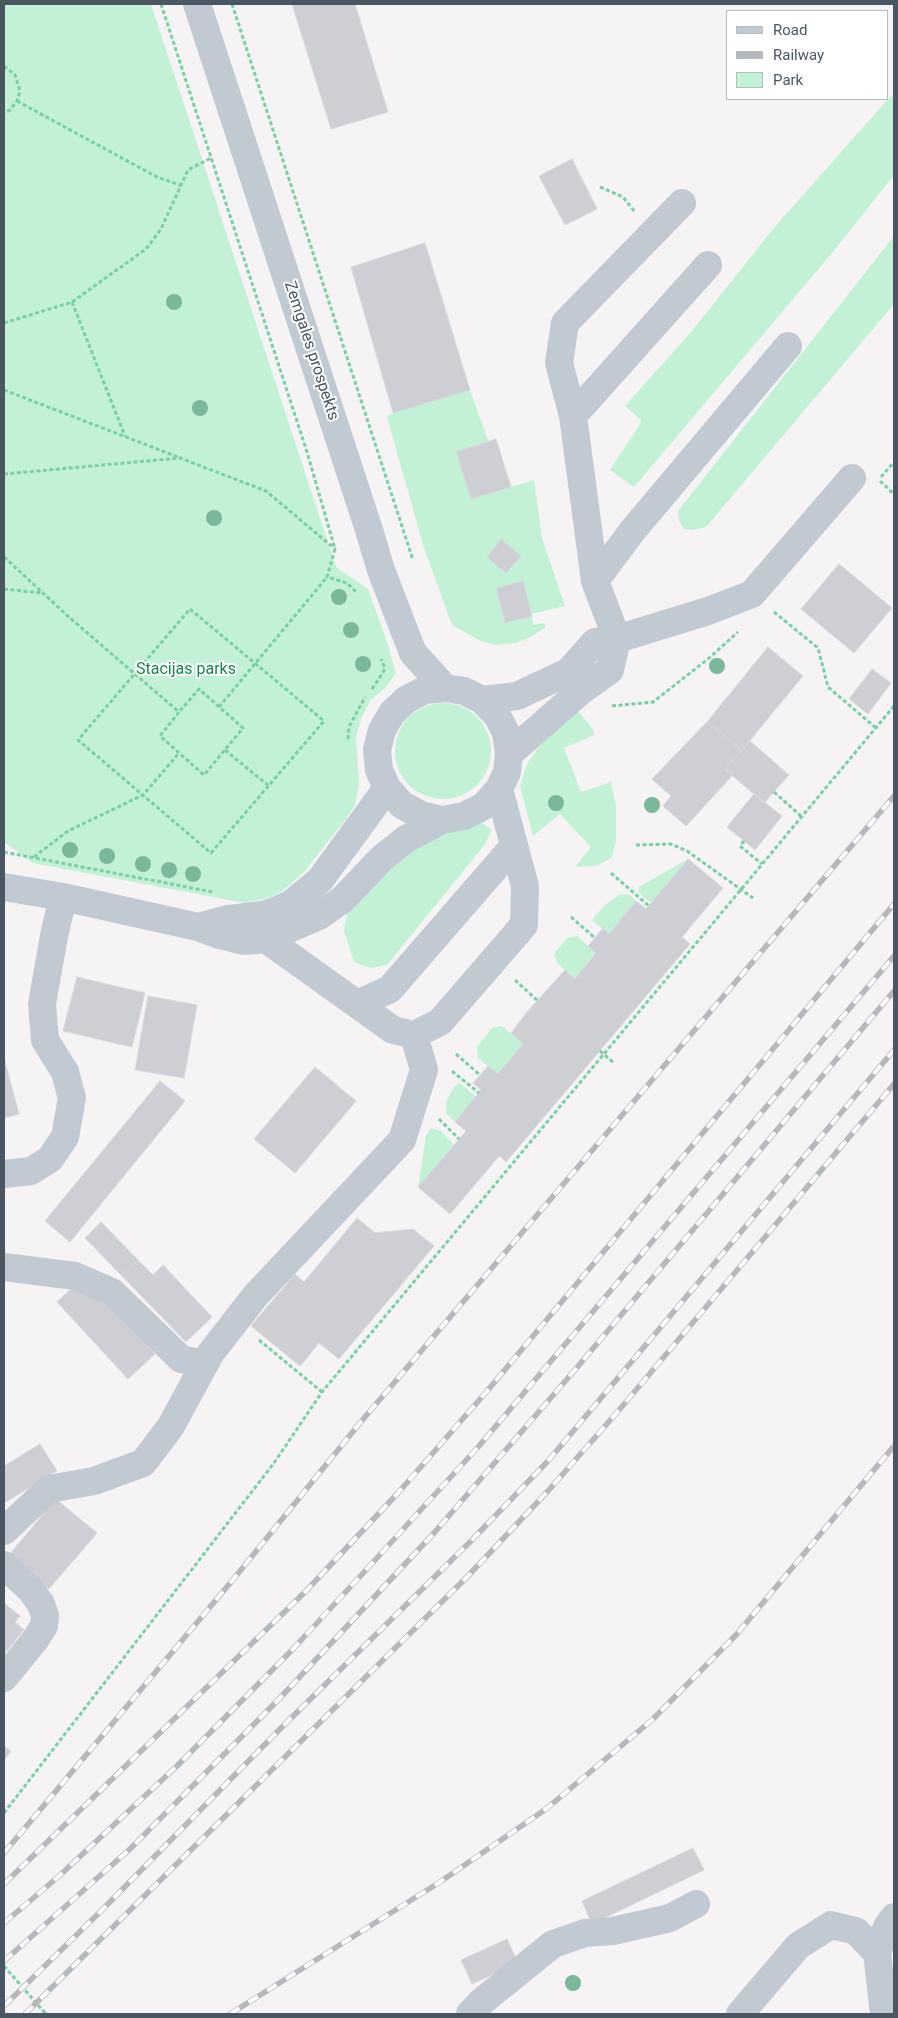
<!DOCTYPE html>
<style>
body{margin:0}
#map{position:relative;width:898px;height:2018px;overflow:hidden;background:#f5f3f3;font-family:Roboto,sans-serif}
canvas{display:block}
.frame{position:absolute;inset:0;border:5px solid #4a5661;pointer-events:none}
.legend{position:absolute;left:726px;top:10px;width:162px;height:90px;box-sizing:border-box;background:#fff;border:1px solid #b7bbc0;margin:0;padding:6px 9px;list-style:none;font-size:15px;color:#4a5661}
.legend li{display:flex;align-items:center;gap:10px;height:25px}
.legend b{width:25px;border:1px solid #b7bbc0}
</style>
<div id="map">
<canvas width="898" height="2018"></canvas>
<div class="frame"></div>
<ul class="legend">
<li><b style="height:6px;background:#c1cad2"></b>Road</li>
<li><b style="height:6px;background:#b5b8bd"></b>Railway</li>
<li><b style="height:14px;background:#c3f1d5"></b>Park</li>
</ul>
</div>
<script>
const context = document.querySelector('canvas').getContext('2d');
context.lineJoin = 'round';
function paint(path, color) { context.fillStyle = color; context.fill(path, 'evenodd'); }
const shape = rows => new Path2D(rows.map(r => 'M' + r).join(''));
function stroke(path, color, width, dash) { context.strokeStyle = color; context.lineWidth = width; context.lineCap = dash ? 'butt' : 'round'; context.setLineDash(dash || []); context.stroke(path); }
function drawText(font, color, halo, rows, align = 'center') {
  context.font = font + ' Roboto,sans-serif'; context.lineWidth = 4; context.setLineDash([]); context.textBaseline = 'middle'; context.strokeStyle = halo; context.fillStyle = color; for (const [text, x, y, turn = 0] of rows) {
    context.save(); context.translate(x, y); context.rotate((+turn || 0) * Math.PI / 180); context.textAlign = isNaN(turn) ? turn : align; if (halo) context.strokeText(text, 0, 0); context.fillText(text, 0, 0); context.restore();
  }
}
paint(shape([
 [4,4,151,4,336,567,368,589,388,645,396,674,384,689,370,701,362,716,356,737,359,785,355,805,346,819,304,872,285,889,272,897,245,903,33,863,4,842],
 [894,95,894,175,832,253,634,487,610,470,642,421,625,406,692,331,773,229,889,98],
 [894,236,894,304,706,527,692,530,684,529,679,521,678,511],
 [470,390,488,441,456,452,471,499,534,480,542,538,565,606,531,614,523,581,496,588,504,622,532,616,533,625,544,623,546,627,534,635,516,643,496,645,481,641,452,625,424,548,387,417,393,413],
 '395 751a48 48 0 1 1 96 0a48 48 0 1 1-96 0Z',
 [577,710,593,729,594,735,564,748,581,792,611,782,616,806,616,840,612,857,597,866,575,867,591,847,560,814,533,836,520,786,527,764,544,739],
 [483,823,491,830,486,843,387,965,370,968,354,962,344,931,348,908,384,869,417,844,459,828],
 [688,859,651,903,638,892,639,887],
 [621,894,630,895,636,901,609,934,592,920,605,905],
 [577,936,596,953,575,979,557,963,554,954,567,938],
 [502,1026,523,1044,498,1074,478,1058,477,1047,492,1028],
 [459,1082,476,1097,455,1122,446,1113,446,1102,452,1090],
 [431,1128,441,1131,454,1145,418,1187,426,1136]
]), '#c3f1d5');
const building = shape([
 [292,4,355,4,388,112,331,129,292,4],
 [572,159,597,209,565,225,539,176,572,159],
 [425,243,470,390,393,413,351,267,425,243],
 [496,439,511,487,471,499,456,452,496,439],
 [501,539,521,556,506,573,487,557,501,539],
 [839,564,892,608,854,653,801,609,839,564],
 [523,581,532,616,505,623,496,588,523,581],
 [768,647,803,676,742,750,707,722,768,647],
 [872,669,891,683,868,714,849,699,872,669],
 [707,722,742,750,725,769,733,775,686,826,663,806,671,796,652,779,707,722],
 [750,741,789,775,764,803,725,769,750,741],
 [754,794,782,816,755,850,727,827,754,794],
 [688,859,723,888,682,937,690,944,506,1162,499,1156,450,1214,418,1187,466,1131,455,1122,481,1090,473,1083,488,1066,498,1074,523,1044,511,1033,527,1012,565,970,575,979,596,953,588,946,603,928,609,934,636,901,646,909,688,859],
 [77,977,145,993,132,1047,63,1031,77,977],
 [148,996,197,1005,184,1078,135,1070,148,996],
 [4,1058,19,1114,4,1118,4,1058],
 [315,1067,356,1101,295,1173,254,1139,315,1067],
 [160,1081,185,1101,70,1242,45,1221,160,1081],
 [357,1218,375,1233,413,1229,434,1246,339,1359,319,1343,300,1366,251,1326,295,1274,304,1282,357,1218],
 [101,1222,138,1260,122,1276,85,1238,101,1222],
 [138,1260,153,1275,163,1265,212,1317,186,1342,122,1276,138,1260],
 [76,1284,88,1297,96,1290,155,1354,128,1379,57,1302,76,1284],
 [40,1444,57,1471,4,1503,4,1466,40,1444],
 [56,1499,97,1533,49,1589,9,1555,56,1499],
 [4,1603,20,1616,15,1622,24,1630,4,1654,4,1603],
 [4,1746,11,1751,4,1760,4,1746],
 [693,1848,704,1870,592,1924,582,1901,693,1848],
 [507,1939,518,1963,472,1984,461,1960,507,1939]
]);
paint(building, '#cdcfd5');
stroke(building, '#d7d9de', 1);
stroke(shape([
 [161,4,307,452,335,549,327,577,347,583,357,593],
 [232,4,413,560],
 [4,66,15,75,20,91,17,101,10,110,4,113],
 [17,101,157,177,180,185],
 [600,187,623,197,635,212],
 [72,302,125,436],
 [4,323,72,302,146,249,161,229,188,170,211,158],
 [4,390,178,457],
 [4,474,180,458,266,491,335,549],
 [881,477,894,462],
 [880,481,894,494],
 [4,557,70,618,179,712,160,736,204,775,243,728,199,689,179,712],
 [4,589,43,593],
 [190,609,324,721,211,853,78,740,190,609],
 [774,612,818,648,828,687,876,728],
 [372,689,385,669,381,659],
 [612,706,653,702,708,659,738,632],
 [219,707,327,577],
 [348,739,349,727,365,697],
 [225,750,269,786],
 [774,792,802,817],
 [744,841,740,846,762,864],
 [636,845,671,844,687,851,753,898],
 [4,852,213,892],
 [34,857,68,831,143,795,179,753],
 [611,873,649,906],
 [571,917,595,938],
 [515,980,538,1001],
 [600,1051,614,1063],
 [456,1054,480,1075],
 [452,1071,479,1093],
 [439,1119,459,1139],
 [259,1340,322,1392],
 [4,1813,274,1463,322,1392,894,706],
 [4,1966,45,2013,43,2014]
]), '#7ad0a6', 3, [4, 2.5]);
stroke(shape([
 [197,4,369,530,381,570,413,653,445,688],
 [573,416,708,265],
 [595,581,633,530,788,346],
 [482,700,517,696,568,672,595,642,617,639,708,611,752,594,852,478],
 [509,754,582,690,610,670,617,639,595,581,573,416,559,363,565,323,682,203],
 [4,887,63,897,198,927,219,935,244,941,266,939,319,916,343,899,382,858,406,839,442,820,464,816,484,806,499,789,507,772,509,754,506,733,497,715,482,700,464,691,445,688,425,690,407,699,392,713,382,730,377,750,379,770,387,788,402,805,421,815,442,820],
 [198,927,228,919,263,915,278,910,292,903,320,880,387,788],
 [266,939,393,1030,414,1035,440,1022,524,925,525,886,499,789],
 [358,1004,390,989,514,846],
 [4,1174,31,1171,50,1159,65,1137,72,1098,65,1072,45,1040,42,1004,54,936,63,897],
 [4,1267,75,1276,112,1292,181,1359,205,1364],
 [4,1531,49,1489,94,1481,143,1463,171,1426,210,1354,256,1295,402,1140,424,1070,414,1035],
 [4,1565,31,1590,41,1604,45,1616,44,1626,35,1640,4,1678],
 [877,1953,887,1927,894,1917],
 [470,2014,480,2003,553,1944,585,1933,613,1931,670,1918,696,1904],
 [740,2014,798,1946,831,1925,856,1931,877,1953,884,2014]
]), '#c1cad2', 28);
const rail = shape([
 [4,1853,236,1576,359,1424,894,796],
 [4,1884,306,1591,398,1493,488,1390,894,904],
 [4,1923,58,1877,177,1766,292,1650,366,1570,479,1446,894,956],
 [4,1961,130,1849,280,1698,434,1533,574,1371,894,991],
 [4,2006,103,1909,282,1727,471,1541,548,1461,894,1050],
 [25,2014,467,1577,548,1491,620,1409,894,1084],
 [230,2014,440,1882,546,1809,652,1720,736,1635,894,1446]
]);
stroke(rail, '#b5b8bd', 5.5);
stroke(rail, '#fff', 4, [11]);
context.fillStyle = '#7bb799';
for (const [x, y] of [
 [174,302],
 [200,408],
 [214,518],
 [339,597],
 [351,630],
 [363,664],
 [717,666],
 [556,803],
 [652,805],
 [70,850],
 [107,856],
 [143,864],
 [169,870],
 [193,874],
 [573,1983]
]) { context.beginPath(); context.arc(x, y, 8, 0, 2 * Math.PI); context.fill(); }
drawText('16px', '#4a5661', '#fff', [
 ["Zemgales prospekts",311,351,72]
]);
drawText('16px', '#17864f', '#fff', [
 ["Stacijas parks",186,670]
]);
</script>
